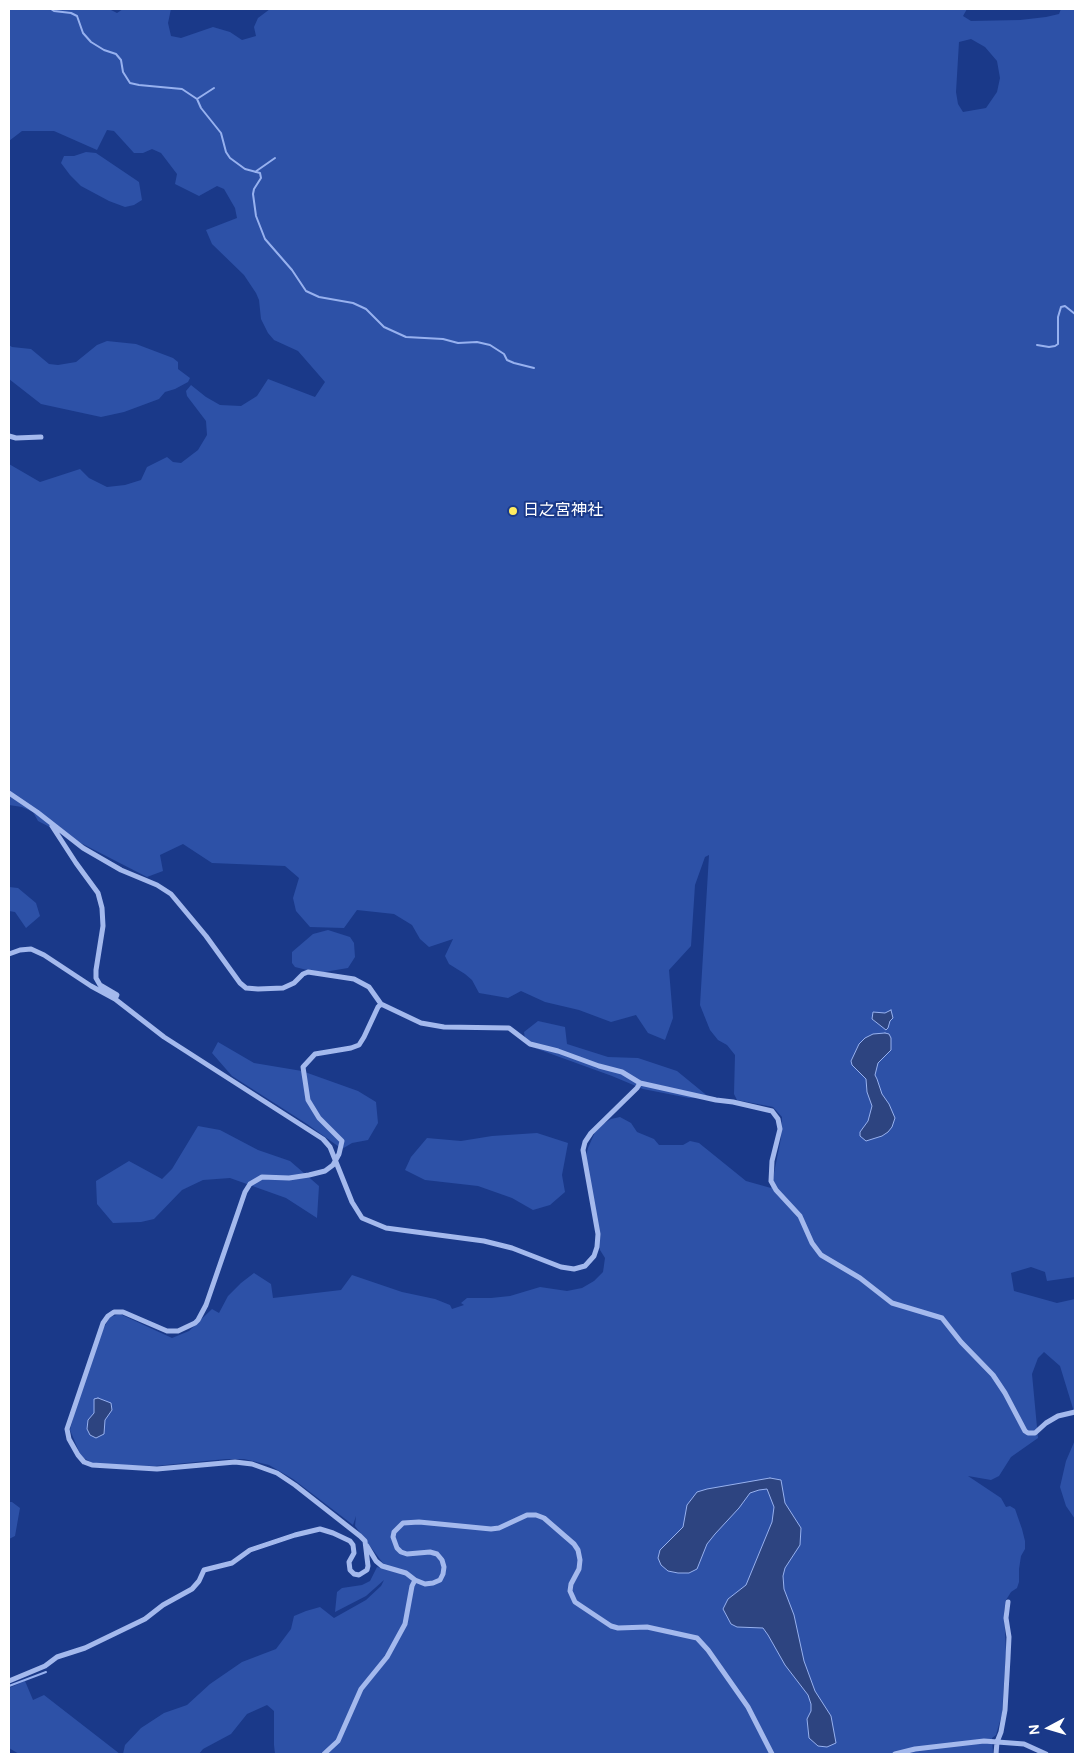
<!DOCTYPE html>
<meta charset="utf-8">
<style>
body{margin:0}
#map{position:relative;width:1084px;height:1763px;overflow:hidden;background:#1a3989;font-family:"DM Sans",sans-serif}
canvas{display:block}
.frame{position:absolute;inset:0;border:10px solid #fff;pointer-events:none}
.north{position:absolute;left:1024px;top:1703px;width:50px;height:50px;-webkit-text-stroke:4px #1a3989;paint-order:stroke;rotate:264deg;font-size:14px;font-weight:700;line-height:20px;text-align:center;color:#fff}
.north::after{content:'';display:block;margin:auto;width:18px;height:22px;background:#fff;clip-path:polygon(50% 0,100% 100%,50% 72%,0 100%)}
</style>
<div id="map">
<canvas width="1084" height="1763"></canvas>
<div class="frame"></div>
<div class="north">N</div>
</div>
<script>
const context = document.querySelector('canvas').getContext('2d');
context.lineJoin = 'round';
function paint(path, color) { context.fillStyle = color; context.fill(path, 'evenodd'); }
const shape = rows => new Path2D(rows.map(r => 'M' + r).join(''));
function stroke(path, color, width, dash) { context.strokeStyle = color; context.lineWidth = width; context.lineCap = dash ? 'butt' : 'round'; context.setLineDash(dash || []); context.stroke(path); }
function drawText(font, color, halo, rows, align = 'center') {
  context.font = font + ' "DM Sans","Noto Sans JP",sans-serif'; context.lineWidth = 4; context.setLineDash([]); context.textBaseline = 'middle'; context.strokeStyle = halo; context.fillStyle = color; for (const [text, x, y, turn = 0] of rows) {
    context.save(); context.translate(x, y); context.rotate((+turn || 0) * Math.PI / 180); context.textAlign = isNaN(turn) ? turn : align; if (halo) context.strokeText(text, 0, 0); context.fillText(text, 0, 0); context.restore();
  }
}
paint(shape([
 [9,9,109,9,117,13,123,9,171,9,168,23,171,36,181,38,213,27,230,32,242,40,256,36,254,27,258,18,270,9,967,9,963,16,971,21,1020,20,1046,17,1059,14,1061,9,1075,9,1075,1277,1047,1281,1045,1272,1031,1267,1011,1273,1014,1291,1057,1303,1075,1299,1075,1415,1060,1366,1044,1352,1038,1358,1032,1374,1038,1438,1011,1457,999,1476,991,1480,968,1476,1001,1498,1006,1507,1010,1506,1015,1509,1022,1529,1025,1541,1025,1549,1021,1556,1019,1569,1019,1582,1017,1588,1011,1592,1006,1600,1004,1611,1006,1652,1002,1714,996,1735,992,1738,993,1754,275,1754,274,1745,274,1711,267,1705,247,1714,231,1734,203,1749,199,1754,123,1754,125,1745,141,1728,164,1713,187,1705,210,1684,242,1662,276,1649,291,1629,294,1616,306,1611,320,1607,334,1618,366,1600,381,1586,384,1580,366,1596,335,1612,337,1592,342,1588,362,1585,370,1581,377,1567,388,1570,355,1526,356,1516,353,1525,293,1479,269,1465,244,1459,226,1459,155,1466,113,1465,92,1463,84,1458,80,1454,70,1430,76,1407,102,1331,110,1317,120,1314,172,1338,189,1331,212,1309,219,1313,228,1296,241,1283,254,1273,271,1284,273,1298,341,1290,352,1275,402,1292,435,1299,450,1305,452,1309,464,1305,461,1303,467,1298,491,1298,510,1296,540,1287,567,1291,582,1288,594,1281,603,1272,605,1258,600,1250,585,1159,588,1148,595,1132,603,1124,611,1119,620,1117,631,1123,637,1132,654,1139,659,1145,683,1145,690,1141,699,1143,746,1181,771,1188,781,1138,782,1117,773,1107,737,1100,734,1094,735,1055,727,1045,718,1040,710,1030,700,1005,709,855,705,857,695,885,691,946,669,970,673,1018,665,1040,648,1033,636,1015,611,1022,579,1010,545,1002,521,991,508,998,479,993,472,980,465,974,449,964,445,956,453,939,429,947,420,939,412,925,394,914,357,910,344,928,310,927,296,911,293,898,299,878,285,866,212,863,183,844,160,855,163,871,147,877,38,821,33,812,22,807,9,805,9,464,40,482,80,469,89,478,107,487,125,485,141,480,147,467,167,457,173,462,181,463,198,450,207,435,206,421,187,396,186,391,191,385,206,397,220,405,241,406,257,396,268,379,315,397,325,382,298,351,274,340,268,333,261,319,259,300,256,293,244,275,212,244,206,230,237,218,235,208,224,189,217,186,199,196,175,184,177,174,161,153,152,149,143,153,134,153,114,131,107,130,97,150,54,131,22,131,9,141],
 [971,39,985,47,997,61,1000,78,997,92,986,108,963,112,958,104,956,92,959,42],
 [86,152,96,153,139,182,142,200,134,205,125,207,109,201,81,186,70,175,61,163,64,156,74,156],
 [107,341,136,344,173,358,178,362,178,369,190,378,188,382,175,389,165,392,159,399,124,412,101,417,41,404,9,379,9,345,12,347,31,349,49,364,58,365,76,362,97,345],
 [9,887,18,888,36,903,40,916,26,928,15,912,9,911],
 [328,930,350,937,354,943,355,957,348,968,324,972,315,972,295,967,292,963,292,952,313,934],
 [538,1021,565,1027,567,1044,608,1057,638,1058,677,1071,710,1098,689,1098,643,1089,612,1076,532,1047,525,1039,524,1032],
 [218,1042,254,1063,302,1071,358,1091,376,1102,378,1123,368,1140,352,1143,342,1149,307,1124,232,1076,212,1053],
 [198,1126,220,1130,258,1150,290,1161,319,1186,317,1218,286,1198,230,1178,203,1180,182,1190,154,1219,141,1222,113,1223,97,1204,96,1181,129,1161,162,1179,172,1169],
 [537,1133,568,1143,562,1175,565,1192,550,1205,533,1210,512,1198,478,1186,425,1180,405,1170,411,1157,427,1138,461,1141,492,1136],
 [1075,1440,1075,1519,1066,1506,1060,1487,1066,1461],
 [9,1502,12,1502,20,1508,15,1536,9,1539],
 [25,1681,33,1700,44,1695,120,1754,19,1754,9,1748,9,1688]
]), '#2d51a7');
const water = shape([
 [891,1010,893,1018,890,1021,888,1028,886,1030,872,1019,873,1012,885,1013,891,1010],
 [885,1033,889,1034,891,1038,891,1050,878,1063,875,1075,877,1079,882,1094,889,1104,895,1118,892,1127,888,1132,882,1136,866,1141,860,1136,860,1132,868,1121,872,1106,867,1092,866,1079,852,1065,851,1061,859,1044,865,1038,873,1034,885,1033],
 [98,1398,111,1403,112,1410,105,1420,104,1434,96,1438,90,1435,87,1429,88,1420,94,1413,94,1399,98,1398],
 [770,1478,781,1480,785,1503,801,1528,800,1545,785,1568,783,1576,784,1589,794,1615,804,1661,815,1691,831,1716,836,1743,827,1747,818,1746,809,1738,807,1719,811,1711,811,1704,808,1695,785,1665,768,1635,763,1628,737,1627,731,1624,723,1609,728,1599,746,1585,772,1522,774,1507,767,1489,759,1490,750,1493,739,1508,715,1534,707,1544,697,1569,689,1573,678,1573,668,1571,661,1565,658,1558,660,1550,683,1527,687,1505,697,1492,707,1489,770,1478]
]);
paint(water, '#2d4480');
stroke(water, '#97b1ef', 1);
stroke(shape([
 [51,9,54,11,71,13,77,16,83,33,91,42,104,50,116,54,121,60,123,72,130,83,139,85,182,89,197,99,201,108,221,133,226,152,230,158,245,169,260,173,261,178,254,189,253,194,256,216,265,239,292,270,306,291,319,297,353,303,366,309,384,327,406,337,443,339,458,343,477,342,490,345,504,354,507,360,514,363,534,368],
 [197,99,214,88],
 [255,172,275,158],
 [1037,345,1049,347,1055,346,1058,344,1058,317,1061,307,1065,306,1075,314],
 [9,1686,46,1672]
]), '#97b1ef', 2);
stroke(shape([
 [9,436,16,438,41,437],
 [9,793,37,812,83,848,121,870,157,885,171,894,206,936,240,983,246,988,258,989,283,988,294,983,303,974,308,972,354,979,369,987,381,1004,421,1023,444,1027,509,1028,530,1044,558,1051,599,1066,622,1072,640,1083,716,1100,733,1102,772,1111,778,1119,780,1129,772,1161,771,1181,776,1190,800,1216,812,1243,821,1255,860,1278,892,1303,942,1318,961,1342,993,1375,1005,1393,1025,1431,1028,1433,1035,1433,1046,1423,1058,1416,1075,1412],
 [52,826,76,863,98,893,102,908,103,926,96,970,96,978,100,985,117,995,115,999],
 [9,954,20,950,31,949,44,955,91,986,115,999,164,1037,323,1139,330,1147,352,1202,362,1218,386,1228,484,1241,512,1248,561,1267,574,1269,585,1266,594,1256,597,1247,598,1234,583,1150,585,1142,591,1133,637,1088,640,1083],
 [367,1546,376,1561,382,1566,406,1573,415,1580,425,1584,433,1583,440,1580,443,1574,444,1567,442,1560,437,1554,430,1552,407,1554,401,1552,397,1548,393,1537,394,1532,403,1523,419,1522,491,1529,499,1528,527,1515,536,1515,544,1518,574,1544,578,1550,580,1560,579,1569,571,1584,570,1591,575,1602,611,1626,618,1628,647,1627,697,1638,708,1650,748,1707,772,1754],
 [9,1681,45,1666,57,1657,85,1648,145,1619,163,1605,192,1589,199,1581,204,1570,232,1563,250,1550,295,1535,320,1529,333,1533,350,1541,353,1545,354,1553,349,1562,350,1570,354,1574,359,1575,367,1570,368,1566,365,1541,360,1536,295,1485,277,1473,252,1464,235,1462,157,1469,92,1465,84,1462,78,1455,69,1439,67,1429,103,1323,108,1316,114,1312,123,1312,167,1331,178,1331,195,1323,198,1320,206,1305,245,1192,250,1184,262,1177,289,1178,309,1175,325,1171,333,1165,339,1154,342,1141,319,1118,308,1100,303,1067,315,1054,351,1048,359,1045,364,1037,378,1007,381,1004],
 [324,1754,338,1741,361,1689,387,1657,405,1624,412,1586,415,1580],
 [895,1754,915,1749,984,1741,1024,1744,1046,1754],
 [996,1754,997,1742,1001,1732,1005,1710,1008,1658,1009,1637,1006,1618,1008,1602]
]), '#a4b9ed', 5);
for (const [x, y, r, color] of [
 [513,511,5,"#feeb60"]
]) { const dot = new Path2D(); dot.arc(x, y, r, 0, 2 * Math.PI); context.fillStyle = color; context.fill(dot); stroke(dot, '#1a3989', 2); }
drawText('16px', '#fff', '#1a3989', [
 ["日之宮神社",523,511]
], 'left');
</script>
